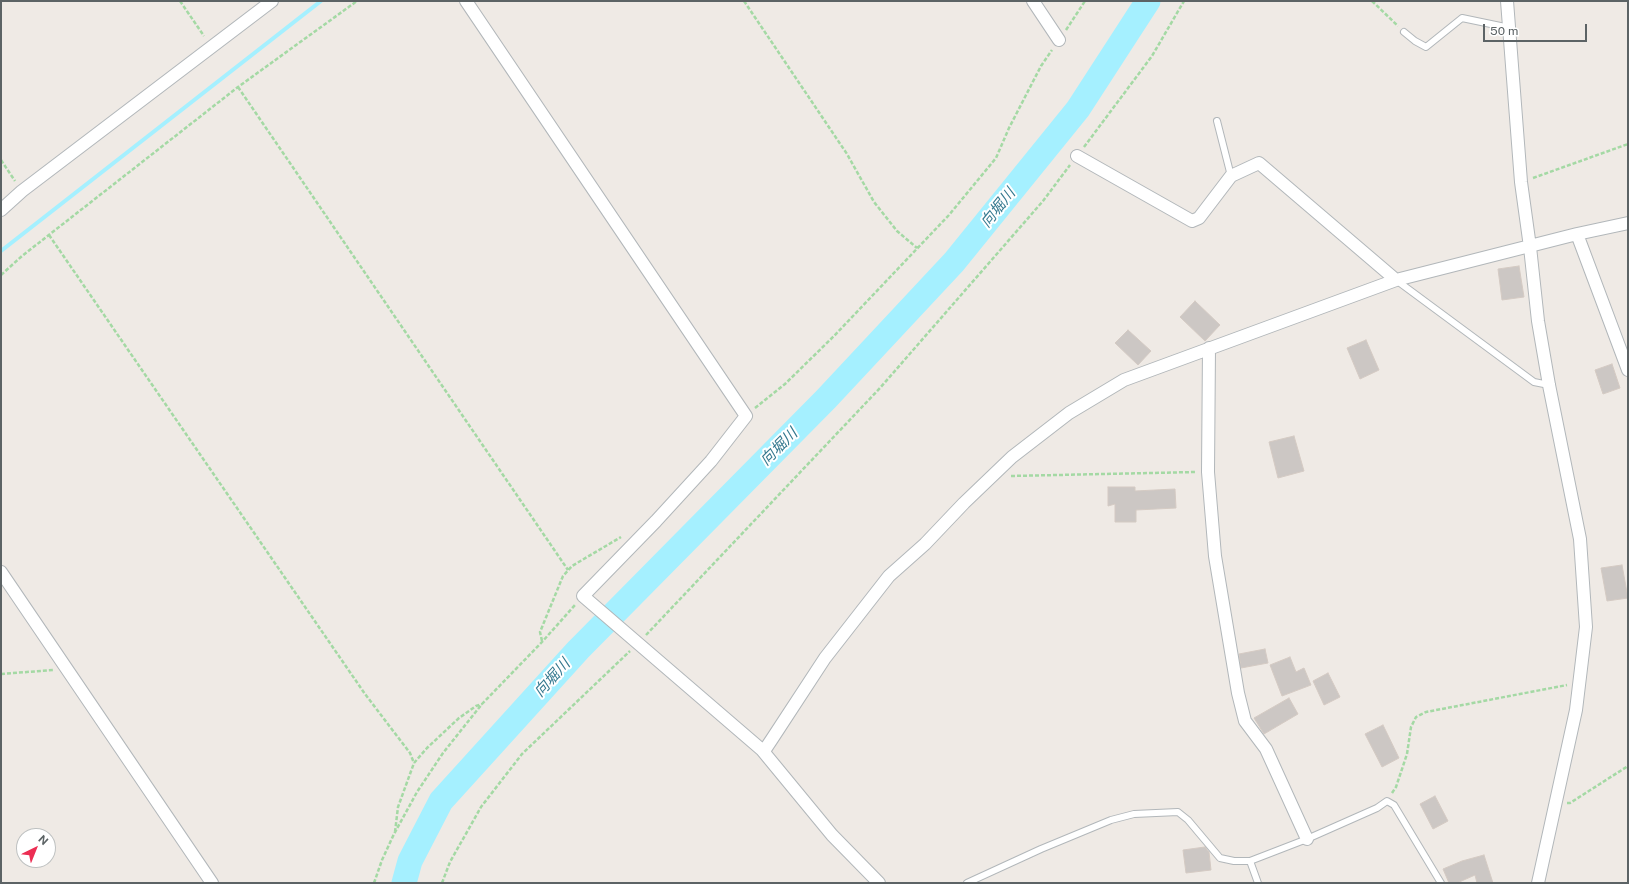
<!DOCTYPE html>
<meta charset="utf-8">
<style>
body{margin:0}
#map{position:relative;width:1629px;height:884px;overflow:hidden;background:#efeae5;font-family:"Public Sans",sans-serif}
canvas{display:block}
.frame{position:absolute;inset:0;border:2px solid #5c6365;pointer-events:none}
.north{position:absolute;left:16px;top:828px;width:40px;height:40px;box-sizing:border-box;background:#fff;border:1px solid #bec1c1;border-radius:50%;rotate:43deg;font-size:11px;font-weight:700;line-height:16px;text-align:center;color:#5c6365}
.north::after{content:'';display:block;margin:auto;width:14px;height:18px;background:#ec2e53;clip-path:polygon(50% 0,100% 100%,50% 72%,0 100%)}
.scale{position:absolute;left:1483px;top:24px;width:104px;height:18px;box-sizing:border-box;border:2px solid #5c6365;border-top:0;padding-left:5px;font-size:12px;line-height:14px;white-space:nowrap;color:#5c6365;-webkit-text-stroke:3px #fff;paint-order:stroke}
</style>
<div id="map">
<canvas width="1629" height="884"></canvas>
<div class="frame"></div>
<div class="north">N</div>
<div class="scale">50 m</div>
</div>
<script>
const context = document.querySelector('canvas').getContext('2d');
context.lineJoin = 'round';
const shape = rows => new Path2D(rows.map(r => 'M' + r).join(''));
function stroke(path, color, width, dash) { context.strokeStyle = color; context.lineWidth = width; context.lineCap = dash ? 'butt' : 'round'; context.setLineDash(dash || []); context.stroke(path); }
function paint(path, color) { context.fillStyle = color; context.fill(path, 'evenodd'); }
function drawText(font, color, halo, rows, align = 'center') {
  context.font = font + ' "Public Sans","Noto Sans JP",sans-serif'; context.lineWidth = 4; context.setLineDash([]); context.textBaseline = 'middle'; context.strokeStyle = halo; context.fillStyle = color; for (const [text, x, y, turn = 0] of rows) {
    context.save(); context.translate(x, y); context.rotate((+turn || 0) * Math.PI / 180); context.textAlign = isNaN(turn) ? turn : align; if (halo) context.strokeText(text, 0, 0); context.fillText(text, 0, 0); context.restore();
  }
}
stroke(shape([
 [1,251,321,1]
]), '#a5f0ff', 4);
stroke(shape([
 [404,883,410,861,441,801,578,650,826,399,954,262,1078,109,1148,1]
]), '#a5f0ff', 25);
const building = shape([
 [1519,266,1524,297,1502,300,1498,269,1519,266],
 [1195,301,1220,325,1205,341,1180,317,1195,301],
 [1128,330,1151,351,1138,365,1115,343,1128,330],
 [1366,340,1379,370,1360,379,1347,348,1366,340],
 [1612,364,1620,388,1603,394,1595,370,1612,364],
 [1294,436,1304,471,1278,478,1269,442,1294,436],
 [1108,487,1135,487,1135,491,1175,489,1176,508,1136,510,1136,522,1115,522,1115,504,1108,506,1108,487],
 [1622,565,1628,598,1607,601,1601,568,1622,565],
 [1265,649,1268,663,1241,668,1239,654,1265,649],
 [1290,657,1296,672,1304,668,1311,685,1282,696,1270,665,1290,657],
 [1328,673,1340,697,1324,705,1313,681,1328,673],
 [1289,698,1298,714,1264,734,1254,718,1289,698],
 [1383,725,1399,758,1382,767,1365,734,1383,725],
 [1435,796,1448,821,1433,829,1420,804,1435,796],
 [1205,847,1209,852,1211,870,1186,873,1183,850,1205,847],
 [1484,855,1493,883,1477,883,1475,875,1457,883,1449,883,1443,869,1462,861,1484,855]
]);
paint(building, '#ccc7c4');
stroke(building, '#d4cac3', 1);
const lane = shape([
 [1404,32,1415,41,1426,47,1462,18,1510,28],
 [1217,121,1231,176],
 [1396,280,1534,382,1549,385],
 [1250,861,1258,883],
 [967,883,1041,849,1111,820,1134,814,1178,812,1188,820,1220,858,1234,861,1250,861,1307,839,1377,808,1387,801,1394,805,1441,883]
]);
const street = shape([
 [466,1,746,416,711,461,656,521,583,596,762,750,832,835,879,883],
 [1033,1,1059,40],
 [1507,1,1521,182,1530,247,1538,321,1549,385,1580,539,1586,627,1576,710,1538,883],
 [1077,156,1192,221,1199,218,1231,176,1259,163,1396,280],
 [1,210,22,191,272,1],
 [1577,234,1628,370],
 [1209,348,1208,472,1215,556,1238,693,1245,721,1266,749,1307,839],
 [1,572,212,883],
 [762,750,766,748,772,739,825,658,889,576,925,544,964,503,1012,457,1069,413,1124,380,1396,280,1577,234,1628,223]
]);
stroke(lane, '#b2b7ba', 8);
stroke(street, '#b2b7ba', 14);
stroke(shape([
 [180,1,204,36],
 [744,1,847,154,874,202,897,231,917,248],
 [1372,1,1398,26],
 [1066,30,1085,1],
 [238,87,568,570],
 [1084,147,1152,56,1184,1],
 [1,160,15,181],
 [1533,178,1628,144],
 [49,235,365,694,410,753,414,763],
 [1,275,22,256,238,87,357,1],
 [755,408,785,384,834,336,949,215,996,158,1009,128,1041,66,1052,50],
 [1011,476,1196,472],
 [646,635,880,388,1043,201,1070,165],
 [542,641,540,632,563,576,572,566,621,537],
 [1,674,53,670],
 [1392,793,1396,787,1407,754,1411,727,1416,717,1426,712,1567,685],
 [1567,803,1570,803,1628,766],
 [395,832,398,807,414,763,427,748,459,718,476,706,482,704],
 [374,883,382,860,394,834,417,792,443,753,482,704,542,642,575,605],
 [442,883,450,862,481,807,522,754,630,651]
]), '#a4d9a4', 2.5, [4, 2]);
stroke(lane, '#fff', 6);
stroke(street, '#fff', 12);
drawText('italic 15px', '#35798f', '#fff', [
 ["向堀川",998,208,-51],
 ["向堀川",779,447,-45],
 ["向堀川",552,678,-48]
]);
</script>
